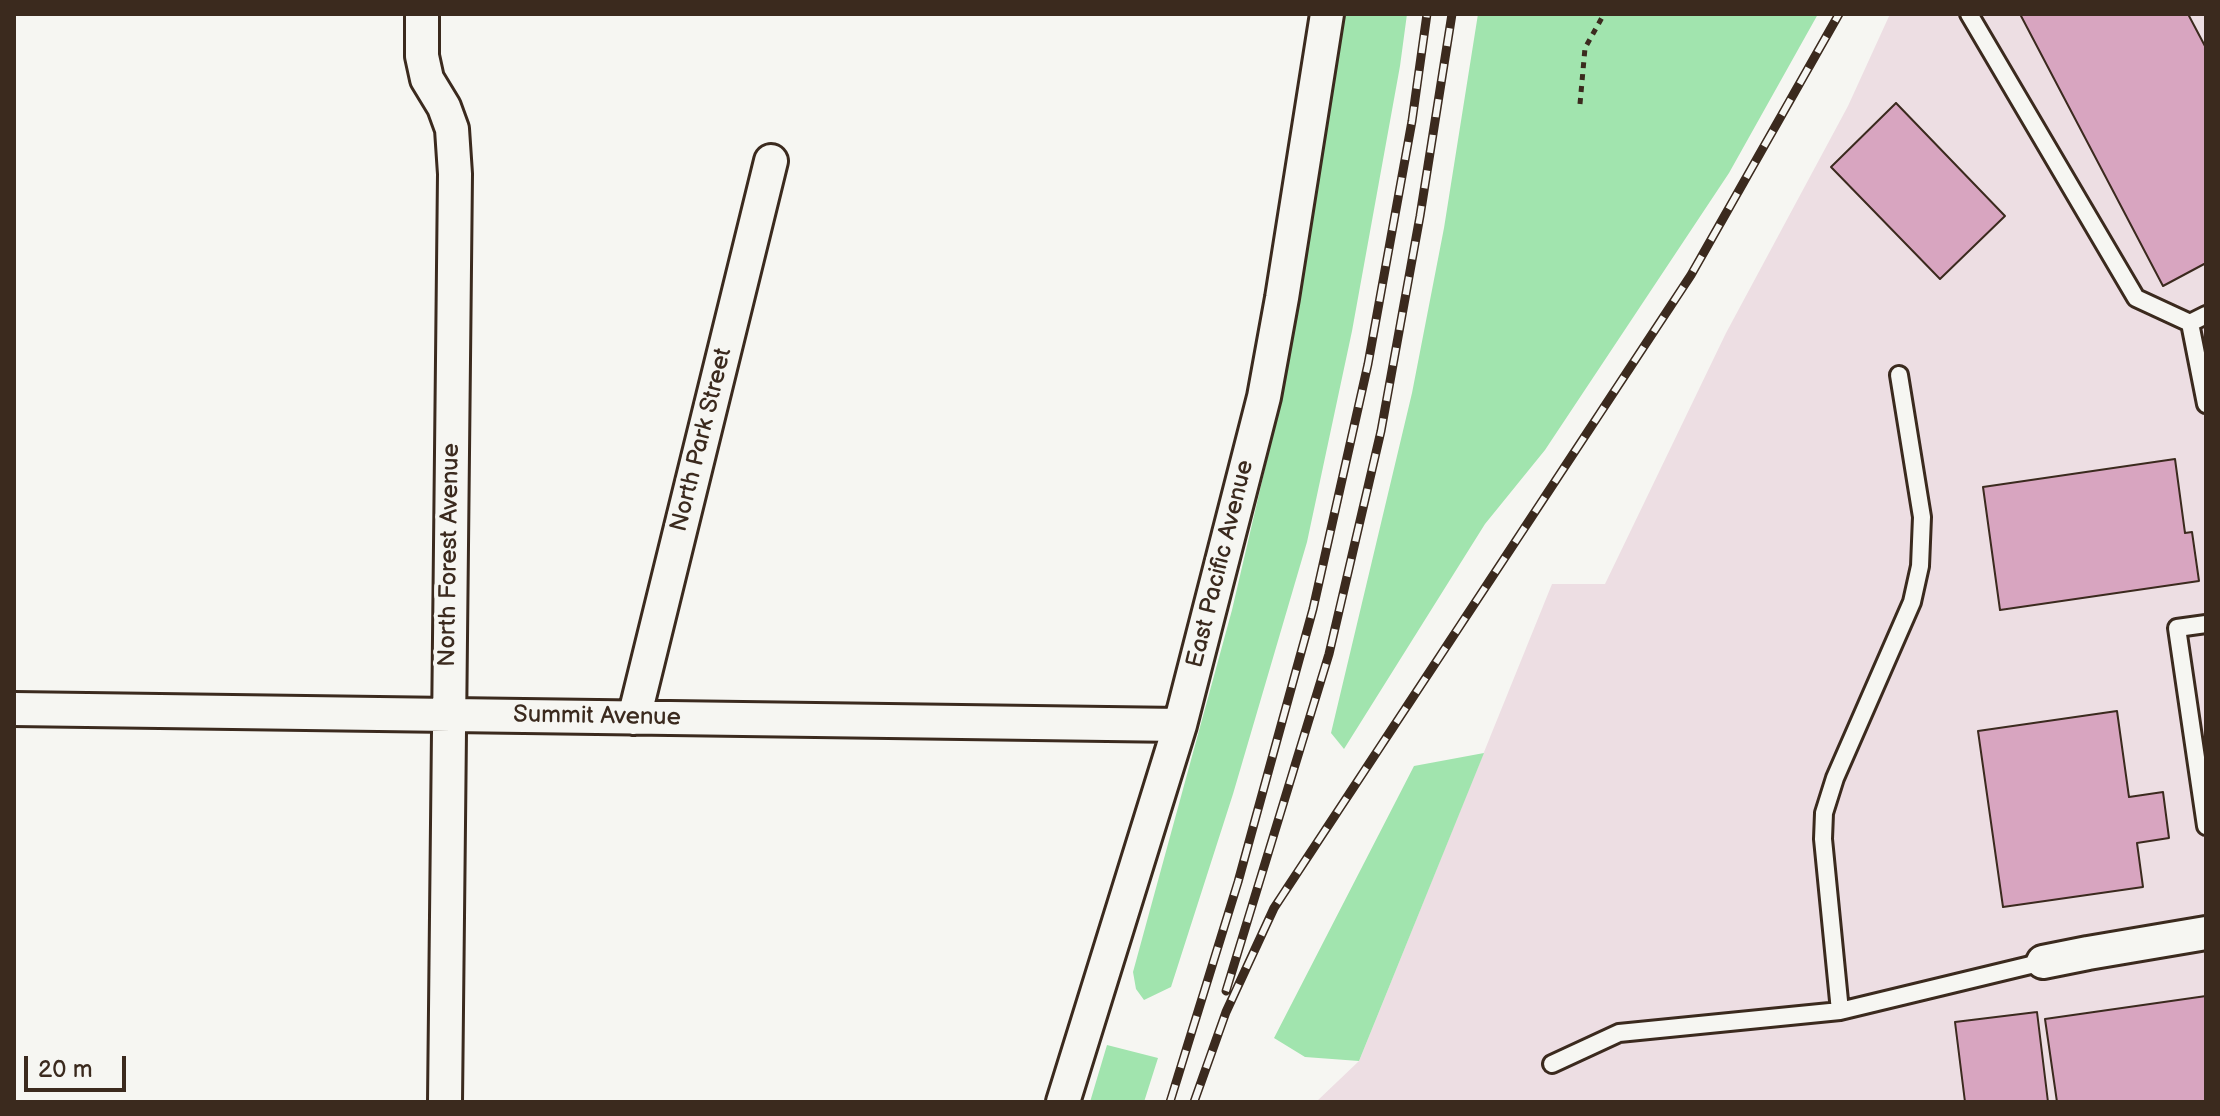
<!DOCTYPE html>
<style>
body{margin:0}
#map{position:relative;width:2220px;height:1116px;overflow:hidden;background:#f6f6f2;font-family:"Balsamiq Sans",sans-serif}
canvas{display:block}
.frame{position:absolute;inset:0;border:16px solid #3b2a1e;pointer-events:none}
.scale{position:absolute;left:24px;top:1056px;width:102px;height:36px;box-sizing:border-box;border:4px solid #3b2a1e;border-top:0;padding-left:10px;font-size:24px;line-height:28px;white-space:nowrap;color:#3b2a1e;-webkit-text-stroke:6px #f6f6f2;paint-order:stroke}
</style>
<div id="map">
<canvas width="2220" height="1116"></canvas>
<div class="frame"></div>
<div class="scale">20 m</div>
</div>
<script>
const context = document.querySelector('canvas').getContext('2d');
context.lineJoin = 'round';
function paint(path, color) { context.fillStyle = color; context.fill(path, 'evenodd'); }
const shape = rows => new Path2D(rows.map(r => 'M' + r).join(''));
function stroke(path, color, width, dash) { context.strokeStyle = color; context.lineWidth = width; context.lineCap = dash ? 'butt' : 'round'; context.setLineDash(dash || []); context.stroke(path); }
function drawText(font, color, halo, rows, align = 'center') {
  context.font = font + ' "Balsamiq Sans",sans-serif'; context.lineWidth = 8; context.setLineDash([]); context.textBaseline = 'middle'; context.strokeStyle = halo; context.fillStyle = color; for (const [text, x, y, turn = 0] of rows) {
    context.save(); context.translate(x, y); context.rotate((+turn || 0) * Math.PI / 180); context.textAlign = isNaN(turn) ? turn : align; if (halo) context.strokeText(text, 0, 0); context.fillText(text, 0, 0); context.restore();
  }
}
paint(shape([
 [1890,14,2206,14,2206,1102,1316,1102,1359,1061,1552,584,1605,584,1726,333,1848,106]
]), '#eddee3');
paint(shape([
 [1343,14,1407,14,1400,66,1352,331,1307,542,1233,794,1171,987,1144,1000,1136,989,1133,972,1232,610,1277,417,1337,63],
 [1478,14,1818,14,1729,173,1545,450,1485,524,1344,749,1331,733,1412,393,1444,228],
 [1484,753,1359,1061,1305,1057,1274,1038,1414,766],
 [1107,1045,1158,1058,1144,1102,1090,1102]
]), '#a1e4ae');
const building = shape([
 [2020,14,2188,14,2206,48,2206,263,2163,286,2020,14],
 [1896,103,2005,216,1940,279,1831,167,1896,103],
 [2175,459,2185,533,2192,532,2199,581,2000,610,1983,487,2175,459],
 [2117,711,2129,797,2163,792,2169,838,2137,843,2143,887,2003,907,1978,731,2117,711],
 [2206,996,2206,1102,2057,1102,2045,1019,2206,996],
 [2037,1012,2048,1102,1965,1102,1955,1022,2037,1012]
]);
paint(building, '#d8a5c0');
stroke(building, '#3b2a1e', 2);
const lane = shape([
 [1969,14,2136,298,2190,323,2206,404],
 [2190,323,2206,315],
 [2206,624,2177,628,2206,826],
 [1840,1011,1823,839,1824,813,1835,778,1912,602,1920,566,1922,517,1899,375],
 [1552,1064,1619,1033,1840,1011,2043,962]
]);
const street = shape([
 [422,14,422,56,427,79,444,107,452,129,455,174,445,1102],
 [14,709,1180,725],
 [634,718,771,161],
 [2043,962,2088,953,2206,933],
 [1063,1102,1180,725,1264,397,1282,298,1327,14]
]);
stroke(lane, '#3b2a1e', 22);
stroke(street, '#3b2a1e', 38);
stroke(shape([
 [1580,104,1585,48,1604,14]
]), '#3b2a1e', 5, [6, 6]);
stroke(lane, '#f6f6f2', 16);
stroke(street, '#f6f6f2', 32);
const rail = shape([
 [1226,991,1329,654,1381,431,1420,216,1452,14],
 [1170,1102,1238,882,1313,609,1368,364,1412,121,1427,14],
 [1194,1102,1226,1012,1274,908,1691,275,1839,14]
]);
stroke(rail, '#3b2a1e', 9);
stroke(rail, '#f6f6f2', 6, [18]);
drawText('24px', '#3b2a1e', '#f6f6f2', [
 ["North Park Street",702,440,-76],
 ["North Forest Avenue",450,555,-89],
 ["East Pacific Avenue",1221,564,-76],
 ["Summit Avenue",597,717,1]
]);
</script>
